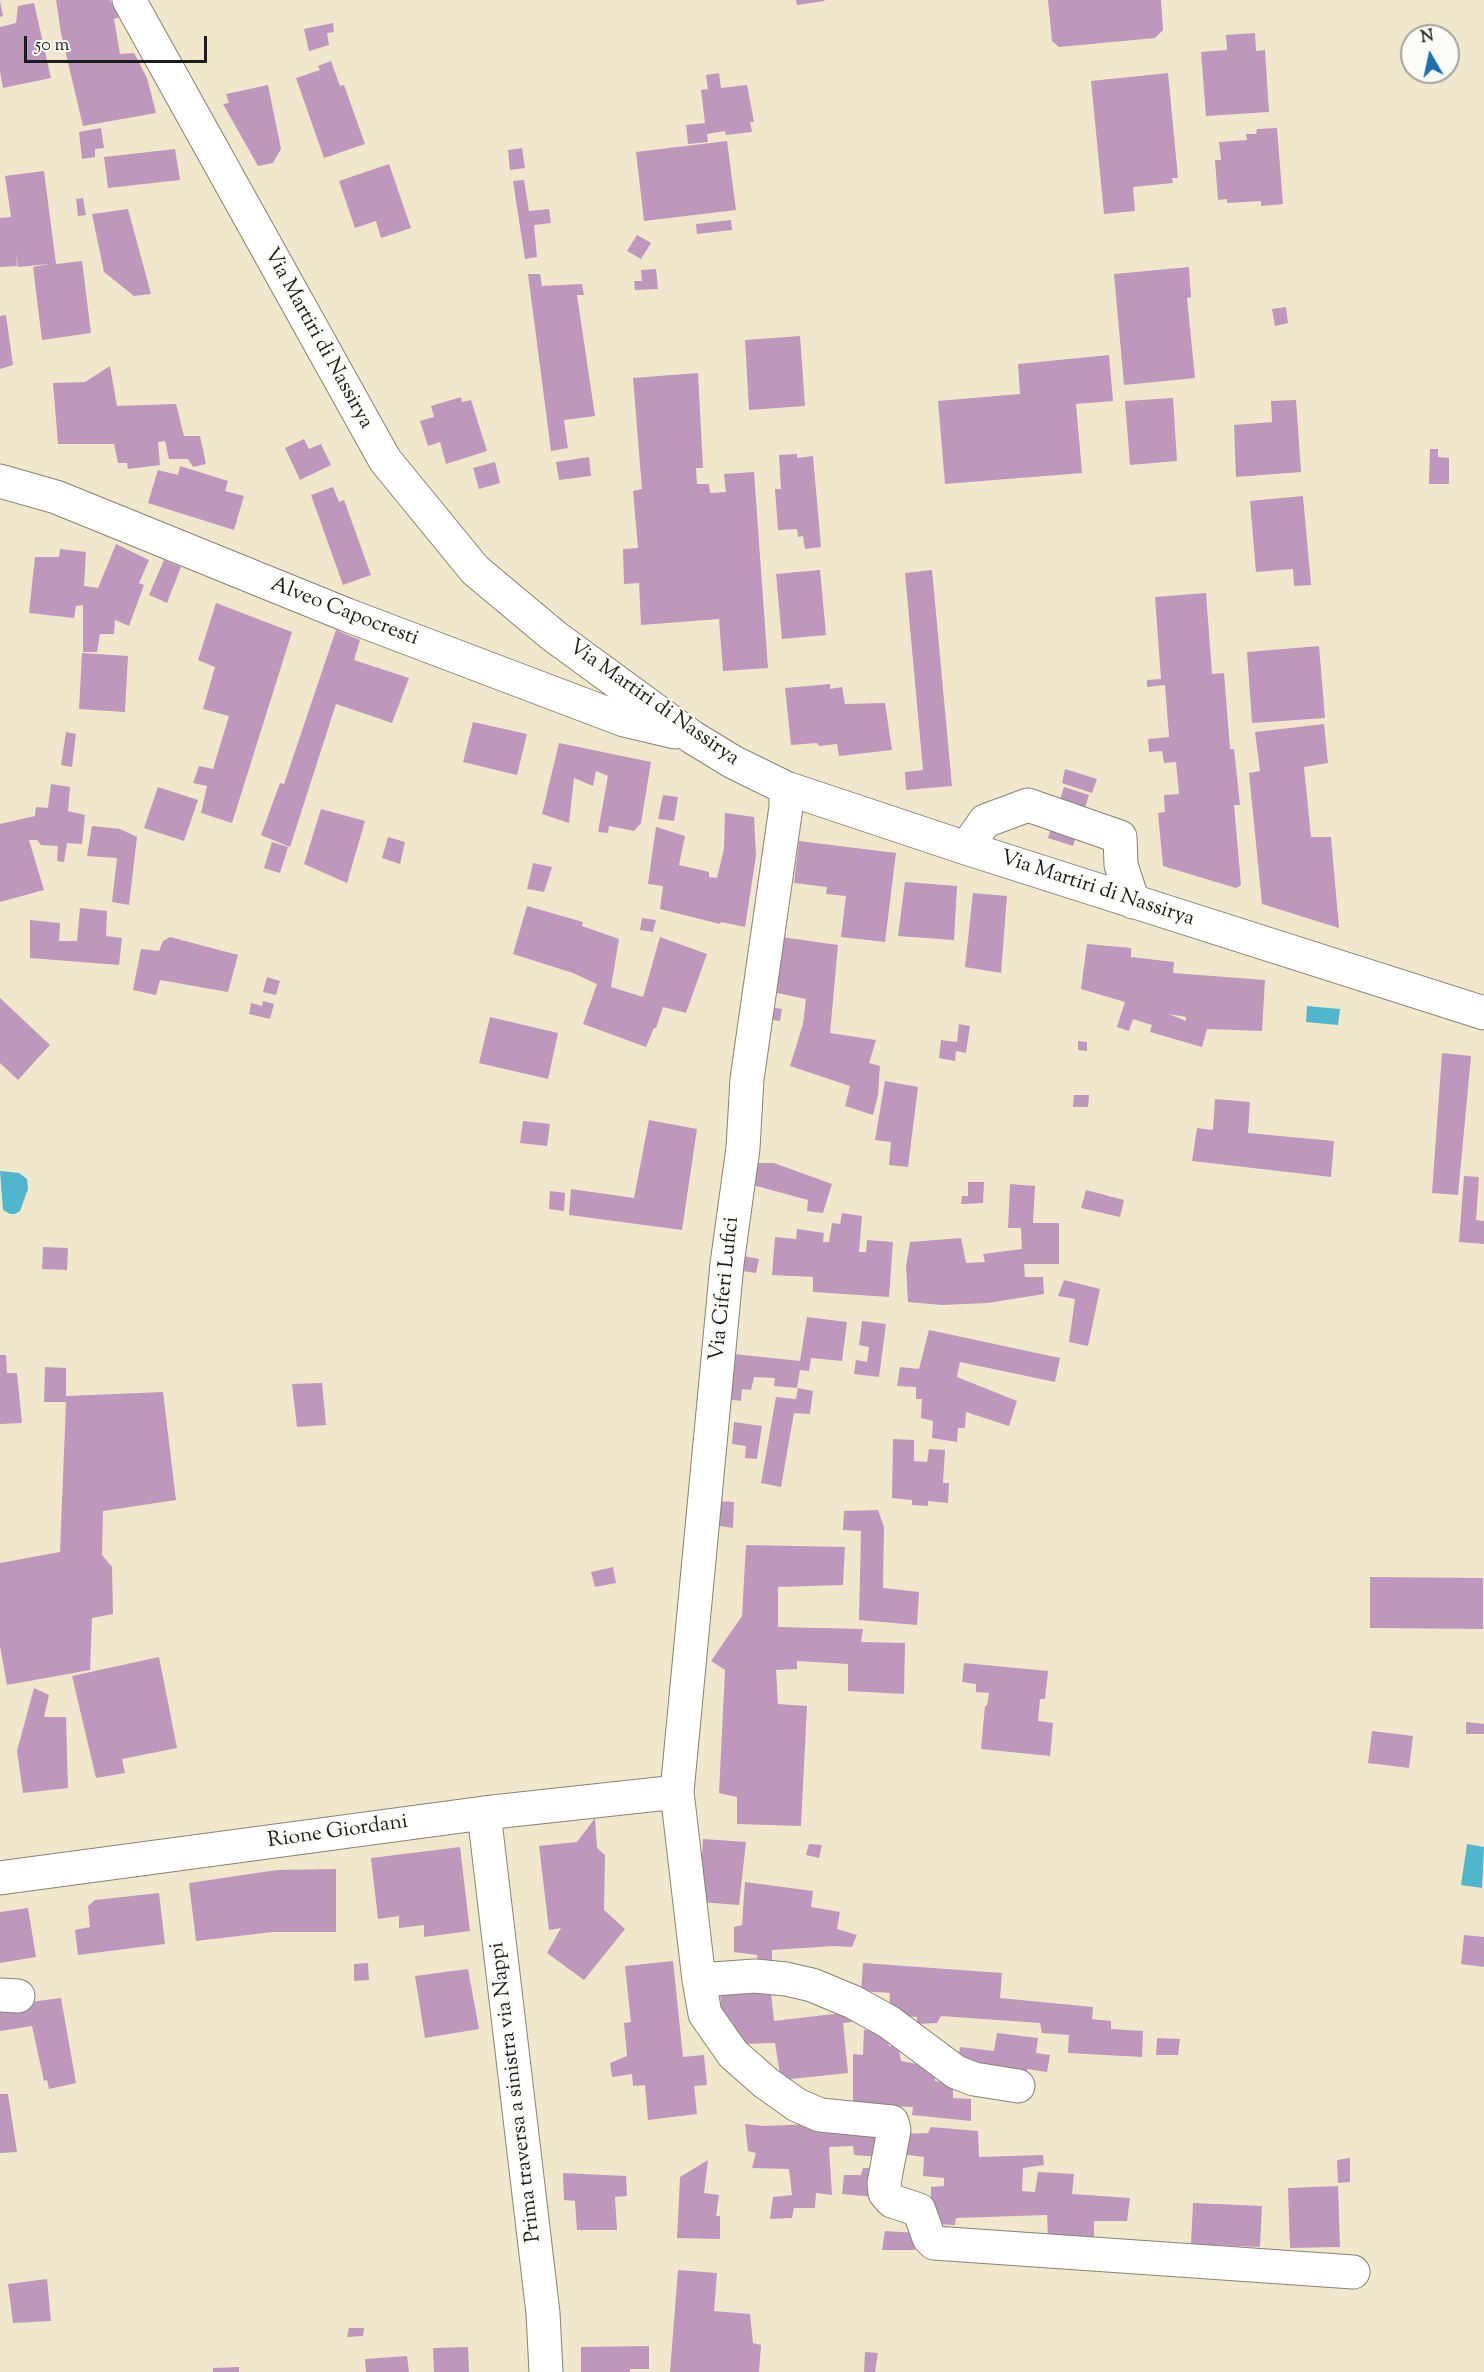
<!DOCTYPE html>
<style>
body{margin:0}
#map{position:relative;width:1484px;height:2372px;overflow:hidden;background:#f1e7cd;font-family:"Sorts Mill Goudy",serif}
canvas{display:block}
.north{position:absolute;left:1400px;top:24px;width:60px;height:60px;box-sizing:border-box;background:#fdfcf7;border:2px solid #a3a29f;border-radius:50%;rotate:351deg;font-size:16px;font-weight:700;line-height:24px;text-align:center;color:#1c1c1c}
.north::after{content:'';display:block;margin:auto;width:21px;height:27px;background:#1f6fb2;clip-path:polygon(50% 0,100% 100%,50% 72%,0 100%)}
.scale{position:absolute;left:24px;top:36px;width:183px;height:27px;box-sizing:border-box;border:3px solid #1c1c1c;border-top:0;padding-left:8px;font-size:18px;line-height:21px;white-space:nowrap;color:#1c1c1c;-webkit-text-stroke:4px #fdfcf7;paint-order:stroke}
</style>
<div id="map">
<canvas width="1484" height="2372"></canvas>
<div class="north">N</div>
<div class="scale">50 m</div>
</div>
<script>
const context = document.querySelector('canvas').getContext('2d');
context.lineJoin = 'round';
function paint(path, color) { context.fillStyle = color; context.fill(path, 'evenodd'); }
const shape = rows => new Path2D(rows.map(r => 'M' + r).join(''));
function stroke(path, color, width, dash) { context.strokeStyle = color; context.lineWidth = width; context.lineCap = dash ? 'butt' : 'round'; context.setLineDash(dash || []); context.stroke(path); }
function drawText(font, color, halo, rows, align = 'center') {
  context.font = font + ' "Sorts Mill Goudy",serif'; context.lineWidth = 4.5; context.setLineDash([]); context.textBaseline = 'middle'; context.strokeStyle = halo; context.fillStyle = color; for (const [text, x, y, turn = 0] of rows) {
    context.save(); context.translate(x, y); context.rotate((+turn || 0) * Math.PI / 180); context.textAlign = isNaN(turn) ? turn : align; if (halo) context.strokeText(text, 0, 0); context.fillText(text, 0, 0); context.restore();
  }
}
paint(shape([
 [1307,1006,1340,1009,1338,1025,1306,1022],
 [0,1171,19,1173,27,1179,28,1189,20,1211,15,1214,10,1214,3,1210],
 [1467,1844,1484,1847,1482,1888,1461,1885]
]), '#50b6ce');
paint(shape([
 [56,0,110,0,119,17,114,19,120,54,134,53,147,78,156,113,83,126,61,33],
 [796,0,824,0,825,1,797,5],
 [1048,0,1161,0,1163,30,1155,38,1059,47,1052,41],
 [0,1,3,16,0,17],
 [34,3,51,78,3,88,0,71,0,27,16,23,18,6],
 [333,23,334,32,327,33,329,45,309,51,304,29],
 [1255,33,1256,51,1265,50,1269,112,1206,116,1201,52,1227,50,1226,35],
 [331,61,340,86,344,85,365,144,324,158,296,78,320,70,318,66],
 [719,73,721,88,747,85,754,122,750,122,752,132,726,135,725,131,707,134,708,142,688,144,686,125,705,123,701,90,708,89,706,75],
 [1168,73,1178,178,1172,178,1173,183,1133,187,1135,211,1104,214,1091,81],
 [268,85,281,149,273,163,258,166,223,104,229,103,226,94],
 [101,128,104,148,95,149,95,157,82,159,79,132],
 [1277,128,1283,204,1261,206,1261,201,1227,203,1227,199,1218,200,1215,160,1221,160,1219,142,1247,140,1246,134,1256,134,1257,129],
 [727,141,736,210,644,221,636,152],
 [522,148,525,168,510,170,508,150],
 [175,149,180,180,108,188,104,157],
 [389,164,411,228,381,238,376,221,355,228,339,181],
 [44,171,56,264,82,261,91,333,42,340,33,267,49,264,18,267,16,254,17,266,0,267,0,218,11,217,5,176],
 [524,180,529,211,549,209,551,223,534,225,537,257,525,259,513,181],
 [83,198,86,215,78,216,76,199],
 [128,209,151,294,134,296,104,272,92,214],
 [731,220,732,230,697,234,696,224],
 [637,235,651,243,641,259,627,251],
 [1189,267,1191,297,1187,298,1195,378,1124,385,1114,274],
 [656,269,658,289,635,290,634,281,642,281,641,270],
 [528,274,540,274,542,286,582,284,584,295,577,295,595,416,564,420,568,448,551,451],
 [1286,307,1288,323,1275,326,1272,309],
 [6,315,13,365,0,369,0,316],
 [800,336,805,406,749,410,745,340],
 [1109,355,1113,401,1076,404,1082,473,945,484,938,401,1020,394,1018,364],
 [110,366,117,406,176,404,184,436,200,436,206,464,193,467,188,459,169,459,165,441,158,442,160,465,128,469,127,463,118,463,114,444,58,444,53,383,85,382],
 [698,373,703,468,696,468,697,484,709,484,710,493,726,492,724,474,754,472,768,668,723,671,719,619,641,625,639,583,624,584,623,549,638,548,633,491,642,489,633,378],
 [461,397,462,402,471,400,487,451,446,464,440,442,428,446,420,421,434,417,431,406],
 [1173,398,1177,461,1130,465,1125,401],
 [1296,400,1301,472,1236,477,1234,425,1272,422,1271,401],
 [304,439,309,449,321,444,331,465,300,480,285,448],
 [1430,449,1438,449,1438,457,1449,458,1449,484,1429,484],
 [797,454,797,458,813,456,821,547,805,549,803,536,798,537,797,529,778,530,775,489,781,489,779,455],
 [589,457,591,476,559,480,556,462],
 [495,462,500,483,479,489,473,468],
 [180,466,228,481,225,491,244,496,234,530,148,503,158,470,178,475],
 [333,487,339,502,344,500,371,575,343,585,311,495],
 [1303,496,1311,585,1294,586,1293,569,1256,572,1250,501],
 [116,544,149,560,139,583,144,585,129,626,115,620,114,634,100,634,97,652,83,652,83,605,76,606,74,618,29,613,35,557,59,557,60,549,86,552,84,586,98,588],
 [164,560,181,567,167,603,149,595],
 [820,570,826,635,782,639,776,574],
 [932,570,952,786,906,790,905,772,923,770,905,573],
 [1206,593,1212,674,1224,673,1230,749,1234,749,1240,805,1234,805,1241,885,1236,888,1163,866,1158,813,1165,812,1164,795,1179,794,1176,762,1164,763,1162,751,1149,752,1148,739,1169,737,1165,685,1147,687,1147,680,1161,679,1155,597],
 [216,603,292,632,232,823,201,813,207,786,193,783,199,766,213,769,229,716,203,709,215,667,198,660],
 [336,630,360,640,354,660,409,678,392,723,336,704,290,847,261,835,280,783,284,784],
 [1319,646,1325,718,1252,723,1247,652],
 [82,653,128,656,125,712,79,709],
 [830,684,830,689,842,687,845,704,885,703,892,750,839,756,837,744,819,746,817,743,791,745,785,688],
 [473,722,527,734,517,775,463,762],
 [1324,724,1328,763,1304,767,1311,837,1331,837,1339,928,1262,904,1249,773,1260,771,1255,732],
 [66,732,76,734,72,767,61,765],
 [559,743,651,762,641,823,634,831,609,826,608,833,598,832,608,776,596,771,593,786,574,778,569,823,542,814],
 [1065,769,1097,779,1092,793,1062,783],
 [51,784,70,787,68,811,85,815,82,844,67,843,64,862,57,861,58,846,41,845,37,840,29,840,44,890,0,902,0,824,35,816,36,807,48,808],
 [158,787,198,800,184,841,144,828],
 [1064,787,1089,795,1073,846,1048,838],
 [663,795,678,797,674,821,658,819],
 [321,809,365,821,347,883,304,864],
 [725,813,754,817,756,856,745,927,721,922,720,924,660,909,663,886,648,884,656,827,685,836,679,865,709,872,709,877,717,878,724,849],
 [92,826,120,829,137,837,129,905,112,902,117,858,87,856],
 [388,837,405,842,400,864,382,858],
 [799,841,896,853,885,942,841,937,846,896,826,894,827,887,794,883],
 [272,842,288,847,280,873,264,868],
 [533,863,552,867,544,892,527,889],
 [905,882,957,886,954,940,898,936],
 [973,893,1007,896,1001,973,965,967],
 [527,906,583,922,582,926,619,939,611,987,643,997,660,937,707,954,686,1013,663,1007,656,1028,654,1028,646,1047,583,1024,597,984,573,973,513,954],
 [80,908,107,911,106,936,122,938,119,965,30,958,30,920,60,923,59,941,77,941],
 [642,918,656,920,653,932,640,930],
 [170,937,238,955,228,992,160,980,156,995,133,990,141,949,159,951,163,941],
 [781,937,838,945,830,1033,876,1040,869,1063,880,1066,878,1095,873,1115,845,1106,850,1086,790,1066,803,1024,806,999,777,993],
 [1087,944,1131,948,1131,957,1174,962,1173,973,1265,980,1262,1031,1207,1029,1202,1047,1150,1032,1152,1025,1133,1019,1129,1031,1117,1027,1125,1002,1081,989],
 [1169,1014,1186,1017,1186,1021],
 [267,977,280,981,276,995,263,992],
 [0,998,50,1045,18,1080,0,1063],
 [263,1001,274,1004,270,1019,249,1014,251,1003,262,1006],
 [769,1007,782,1009,780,1021,767,1019],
 [490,1017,558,1033,548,1079,479,1063],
 [959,1024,970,1026,966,1053,956,1051,955,1061,939,1058,941,1040,957,1042],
 [1078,1041,1087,1042,1087,1051,1078,1050],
 [1442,1053,1471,1056,1458,1195,1432,1193],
 [885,1081,918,1087,908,1167,889,1165,891,1142,875,1140],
 [1074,1095,1089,1095,1088,1107,1073,1107],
 [1215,1099,1250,1102,1248,1133,1334,1141,1331,1177,1192,1161,1197,1128,1213,1130],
 [649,1120,697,1129,682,1230,569,1215,571,1189,634,1198],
 [523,1121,550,1124,547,1146,520,1143],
 [751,1163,774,1163,832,1184,823,1213,807,1211,808,1200,749,1184],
 [1464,1176,1479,1177,1476,1220,1484,1221,1484,1244,1459,1242],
 [968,1182,984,1182,983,1203,961,1204,962,1196,968,1196],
 [1010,1184,1035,1186,1033,1223,1059,1223,1059,1264,1024,1264,1025,1277,1043,1277,1044,1294,988,1303,942,1305,908,1302,906,1266,910,1242,961,1238,966,1263,985,1262,983,1254,1022,1249,1021,1228,1008,1228],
 [1086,1190,1124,1200,1120,1217,1081,1208],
 [550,1191,565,1193,564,1211,549,1209],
 [842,1213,862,1216,859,1252,866,1252,867,1240,893,1242,889,1297,813,1292,813,1277,772,1275,775,1237,796,1239,797,1229,824,1233,823,1242,829,1242,832,1223,840,1224],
 [43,1247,68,1248,67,1270,42,1269],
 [744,1256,759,1259,756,1273,742,1271],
 [1064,1280,1100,1289,1088,1346,1069,1342,1075,1299,1058,1296],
 [807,1317,847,1322,842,1361,811,1358,809,1371,800,1370,797,1388,774,1386,775,1378,754,1377,751,1390,742,1389,741,1401,726,1399,734,1354,800,1361],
 [862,1321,886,1324,879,1377,854,1374,856,1360,867,1362,869,1347,859,1345],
 [929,1330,1060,1358,1055,1382,960,1362,957,1377,1017,1401,1009,1426,966,1412,965,1428,958,1428,957,1442,932,1438,933,1421,921,1418,922,1399,916,1399,916,1387,897,1386,900,1367,919,1369],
 [0,1355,6,1355,7,1373,17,1373,22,1423,0,1424],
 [45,1367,66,1368,66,1396,163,1392,176,1500,103,1511,102,1555,112,1567,113,1614,92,1618,90,1670,7,1685,0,1646,0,1563,60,1552,66,1402,44,1402],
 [322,1383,326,1425,297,1427,292,1384],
 [798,1388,813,1391,810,1414,794,1413,781,1487,761,1483,776,1397,796,1399],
 [734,1422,762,1426,757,1459,745,1458,746,1446,732,1444],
 [893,1439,914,1440,914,1461,927,1462,929,1449,945,1450,943,1483,949,1483,948,1503,928,1501,928,1506,912,1505,912,1500,892,1498],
 [717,1501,734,1502,733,1528,714,1525],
 [878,1510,884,1527,883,1588,919,1592,917,1625,859,1620,861,1531,843,1530,844,1511],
 [746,1545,845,1547,843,1585,778,1587,778,1627,863,1629,861,1642,905,1643,904,1694,848,1691,848,1664,797,1661,797,1669,776,1670,778,1704,807,1706,801,1826,737,1824,737,1797,719,1793,725,1670,711,1661,742,1616],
 [613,1567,616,1583,595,1587,591,1572],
 [1370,1577,1483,1578,1483,1629,1370,1628],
 [159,1657,177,1748,122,1759,125,1773,96,1778,72,1676],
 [964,1663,1048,1671,1045,1699,1040,1699,1038,1721,1053,1723,1050,1756,981,1749,985,1706,987,1705,989,1693,976,1692,976,1684,962,1682],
 [34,1688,49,1695,44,1717,66,1717,68,1788,23,1793,17,1751],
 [1466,1722,1484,1724,1484,1734,1466,1734],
 [1372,1731,1413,1736,1409,1768,1368,1763],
 [595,1818,597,1848,605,1855,604,1910,625,1929,584,1980,547,1953,561,1928,549,1930,539,1846,577,1842],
 [703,1839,746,1842,739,1905,699,1902],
 [809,1844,822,1845,819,1858,806,1855],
 [460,1847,470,1931,424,1937,424,1925,399,1928,399,1916,378,1919,371,1858],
 [336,1869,336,1932,273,1932,196,1941,189,1883,277,1870],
 [745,1882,813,1891,811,1907,840,1912,837,1929,857,1935,852,1947,834,1946,772,1950,772,1969,759,1970,757,1955,734,1952,734,1927,742,1925],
 [159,1893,165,1944,78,1955,75,1930,90,1927,88,1906,95,1900],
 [28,1908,36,1957,0,1963,0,1912],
 [1464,1935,1484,1937,1484,1967,1461,1964],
 [673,1961,683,2057,704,2055,707,2085,694,2086,697,2114,648,2120,645,2085,633,2086,632,2074,612,2077,610,2063,627,2056,624,2023,631,2022,625,1966],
 [368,1963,369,1980,354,1981,354,1964],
 [863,1963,1002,1973,1000,1998,1093,2007,1092,2019,1111,2021,1111,2029,1143,2031,1142,2057,1068,2053,1069,2035,1042,2033,1040,2023,941,2016,937,2023,917,2024,917,2017,889,2015,890,1993,861,1991],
 [468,1969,479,2029,425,2038,415,1976],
 [770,1982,774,2021,851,2012,852,2022,843,2023,848,2073,781,2080,775,2043,739,2044,723,2030,720,1993],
 [61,1998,76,2083,49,2089,47,2080,44,2081,32,2026,0,2031,0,2006],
 [864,2030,888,2032,889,2046,898,2046,901,2061,934,2067,935,2081,953,2083,953,2098,971,2099,971,2121,912,2115,913,2107,853,2105,853,2054,863,2055],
 [997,2033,1038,2038,1036,2053,1050,2055,1047,2072,1027,2069,1026,2077,957,2068,960,2047,994,2051],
 [1157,2038,1180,2039,1178,2055,1156,2055],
 [0,2094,8,2094,17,2152,0,2153],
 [837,2123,884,2129,881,2157,854,2155,853,2146,829,2147,832,2195,816,2193,815,2208,794,2208,792,2218,770,2219,773,2197,792,2195,789,2169,752,2168,756,2153,748,2151,745,2124,764,2126],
 [931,2127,978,2131,979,2157,1043,2155,1044,2165,1023,2168,1022,2191,1035,2192,1038,2172,1074,2174,1072,2194,1130,2198,1127,2221,1094,2221,1094,2239,1048,2239,1047,2215,956,2218,955,2225,931,2224,931,2187,944,2186,944,2178,923,2176,924,2157,900,2154,901,2134,928,2133],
 [1350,2158,1350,2182,1338,2183,1337,2160],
 [708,2160,704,2193,719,2195,716,2216,720,2216,720,2239,677,2238,680,2177],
 [863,2168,879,2168,876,2197,842,2194,844,2175,861,2175],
 [563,2173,626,2176,627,2196,615,2197,617,2230,577,2230,575,2201,564,2200],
 [1338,2186,1340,2247,1290,2248,1288,2188],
 [1193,2203,1262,2206,1260,2247,1191,2244],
 [885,2231,917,2233,915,2250,882,2250],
 [678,2270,717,2273,714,2311,750,2314,753,2343,761,2345,759,2372,670,2372],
 [47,2279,51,2321,13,2323,8,2284],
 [349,2328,364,2328,363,2336,347,2337],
 [649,2346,649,2369,630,2369,630,2372,581,2372,581,2347],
 [468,2347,469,2372,434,2372,433,2348],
 [865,2352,878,2353,875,2372,864,2372],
 [407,2356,409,2372,366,2372,365,2359],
 [239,2367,239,2372,213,2372,213,2368]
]), '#be98bc');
const minor = shape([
 [129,0,385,460,475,570,554,636,692,737,733,762,786,788,966,848,1484,1013],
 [0,481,56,497,347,615,624,720,675,732],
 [786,788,786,807,747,1079,743,1148,727,1264,677,1792,699,1980,705,2014,733,2054,766,2083,797,2105,820,2115,892,2122,894,2130,884,2183,885,2193,892,2201,919,2210,929,2238,934,2243,1353,2272],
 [966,848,985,821,1028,805,1120,837,1121,865,1133,902],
 [484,1813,543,2313,546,2372],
 [0,1878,484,1813,677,1792],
 [699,1980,755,1976,786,1979,812,1985,853,2002,889,2022,956,2072,974,2079,1018,2086],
 [0,1995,18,1996]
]);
stroke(minor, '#868274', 35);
stroke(minor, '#fff', 33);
drawText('21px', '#1c1c1c', '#fdfcf7', [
 ["Via Martiri di Nassirya",317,339,61],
 ["Alveo Capocresti",344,613,21],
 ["Via Martiri di Nassirya",653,704,35],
 ["Via Martiri di Nassirya",1097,890,18],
 ["Via Ciferi Lufici",726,1289,-84],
 ["Rione Giordani",338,1833,-8],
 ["Prima traversa a sinistra via Nappi",517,2092,-97]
]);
</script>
